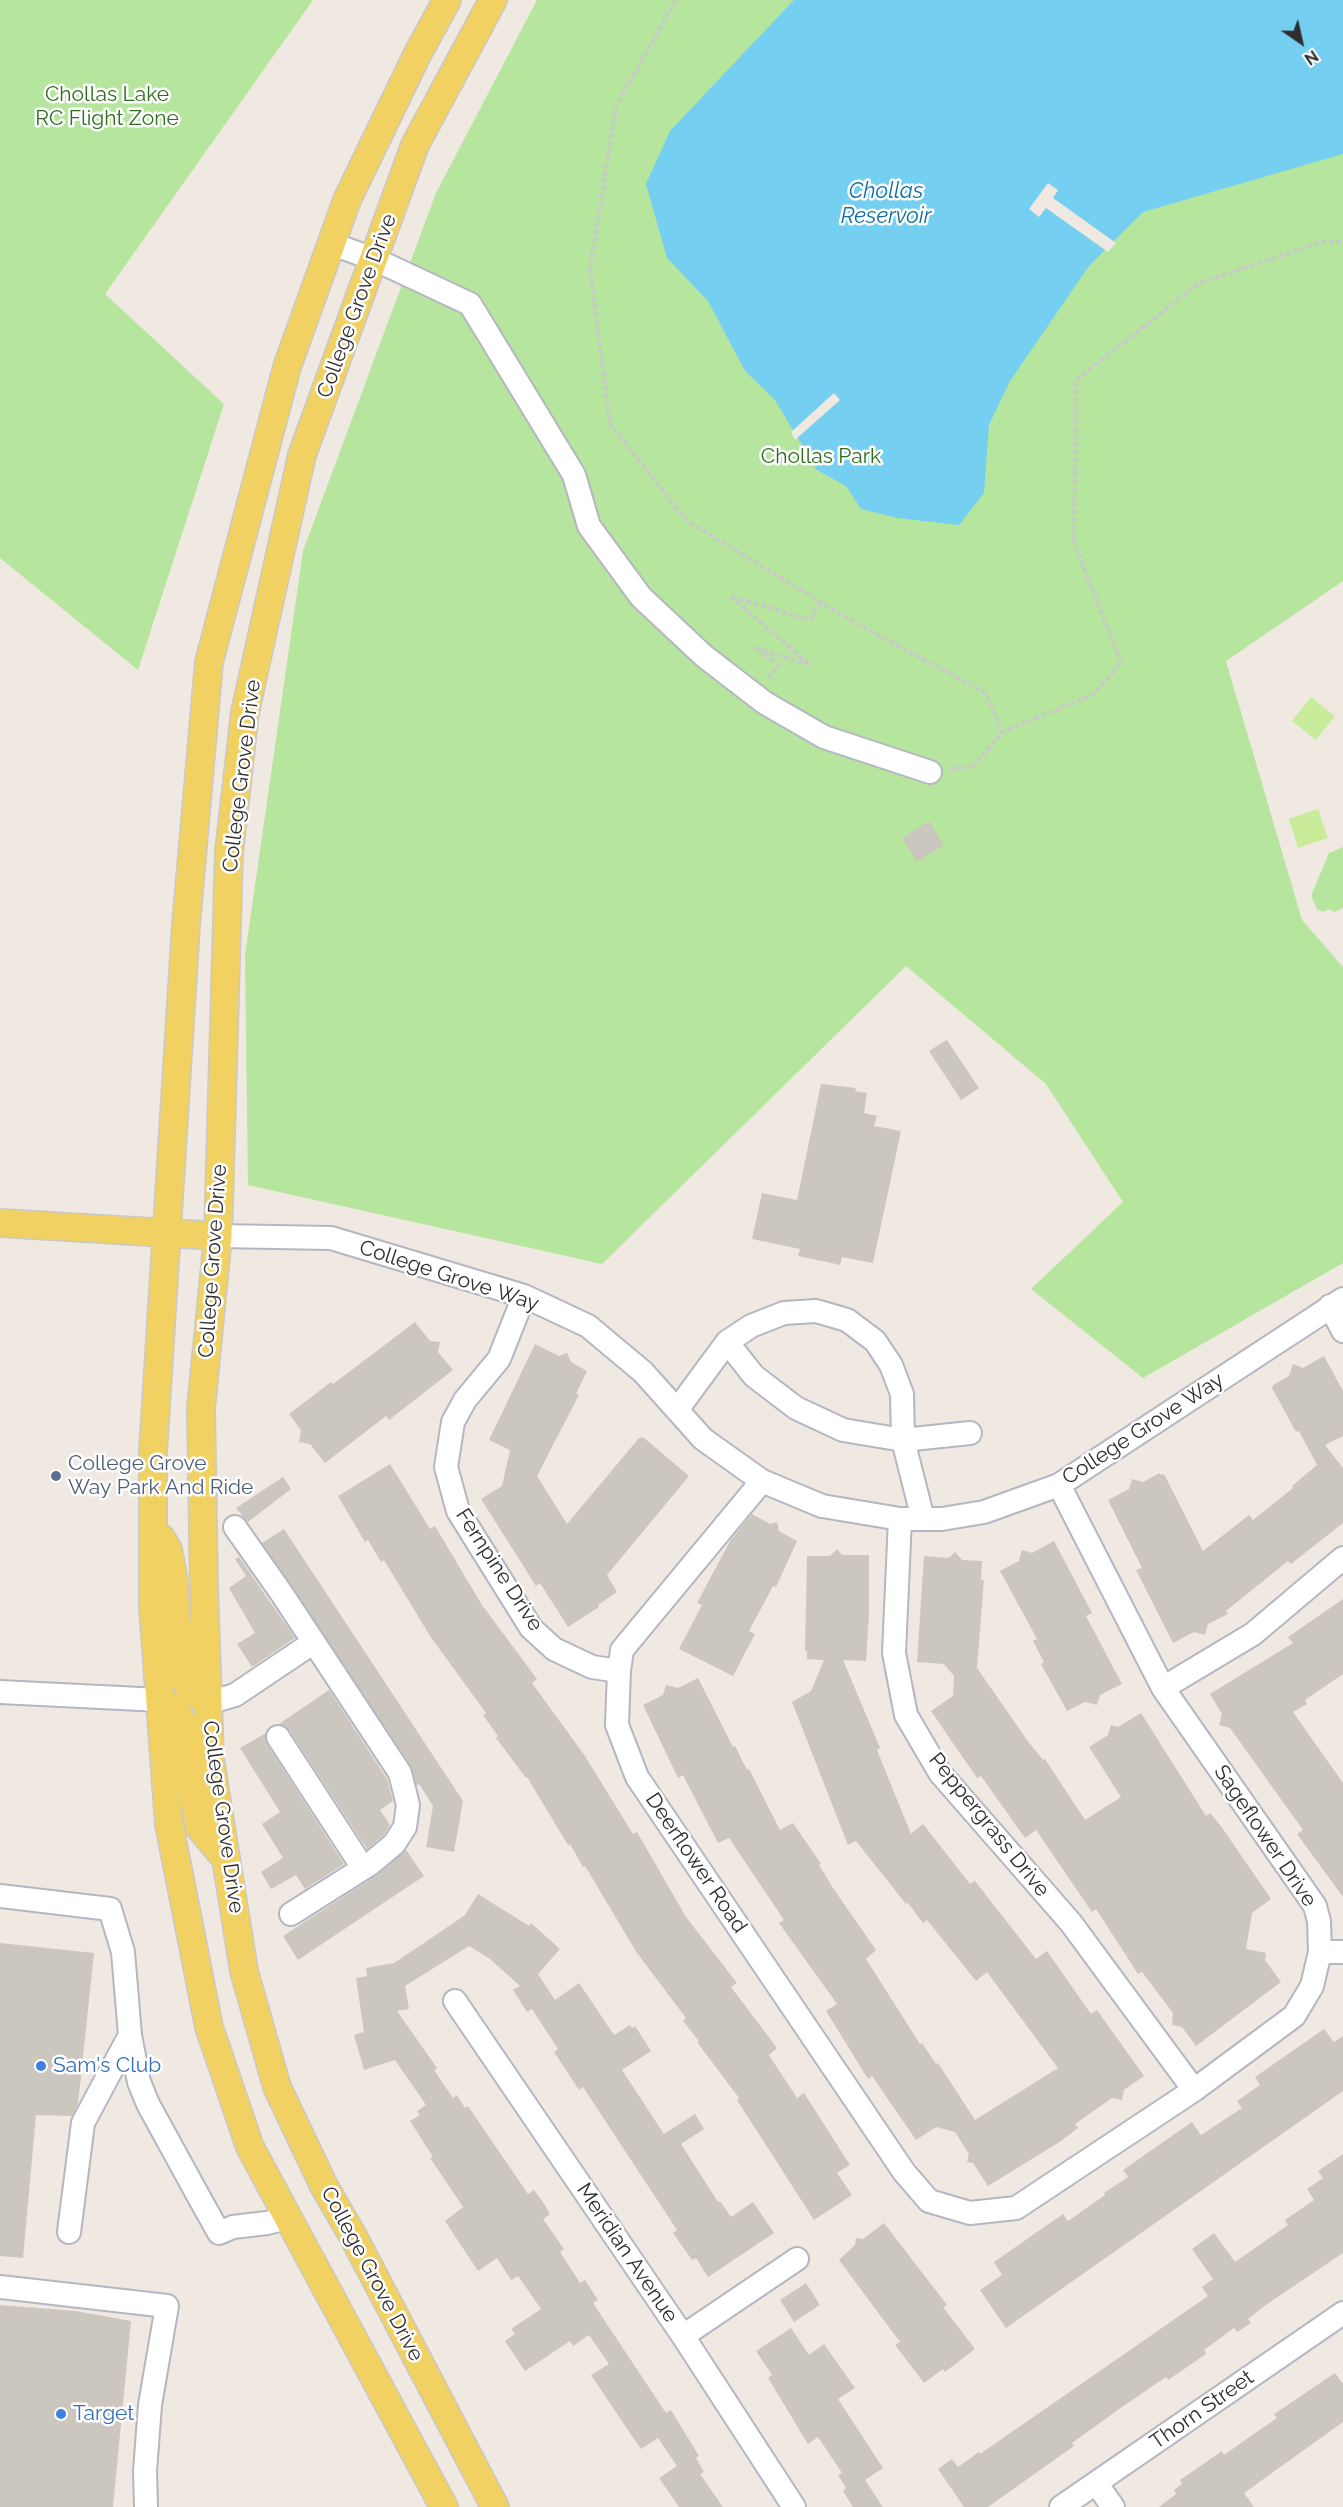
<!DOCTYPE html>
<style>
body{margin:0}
#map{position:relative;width:1343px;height:2507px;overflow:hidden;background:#efe9e1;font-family:Raleway,sans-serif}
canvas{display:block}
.north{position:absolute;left:1271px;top:12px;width:60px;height:60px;-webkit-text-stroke:4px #fff;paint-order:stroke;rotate:146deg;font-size:16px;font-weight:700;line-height:24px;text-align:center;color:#2e2e2e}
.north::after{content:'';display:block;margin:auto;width:21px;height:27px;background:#2e2e2e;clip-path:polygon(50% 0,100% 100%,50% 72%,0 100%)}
</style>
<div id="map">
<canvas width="1343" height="2507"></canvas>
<div class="north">N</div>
</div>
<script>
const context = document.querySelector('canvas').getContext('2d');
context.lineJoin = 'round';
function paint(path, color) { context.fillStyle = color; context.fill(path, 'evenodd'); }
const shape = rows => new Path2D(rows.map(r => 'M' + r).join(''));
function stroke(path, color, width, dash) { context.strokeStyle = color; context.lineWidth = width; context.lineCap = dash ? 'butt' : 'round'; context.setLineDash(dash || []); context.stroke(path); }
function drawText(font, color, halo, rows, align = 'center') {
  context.font = font + ' Raleway,sans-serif'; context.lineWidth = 5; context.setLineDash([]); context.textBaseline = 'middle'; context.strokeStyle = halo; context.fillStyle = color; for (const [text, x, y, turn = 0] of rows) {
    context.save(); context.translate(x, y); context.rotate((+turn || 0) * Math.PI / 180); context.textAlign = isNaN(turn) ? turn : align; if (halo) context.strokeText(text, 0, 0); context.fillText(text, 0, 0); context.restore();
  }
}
paint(shape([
 [0,0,313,0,105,294,224,404,138,670,0,558],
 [537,0,1343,0,1343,581,1226,661,1302,920,1343,967,1343,1263,1143,1378,1031,1289,1123,1202,1046,1084,906,966,602,1264,248,1185,245,955,303,551,436,193],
 [1343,847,1343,908,1334,912,1329,909,1323,912,1317,909,1311,896,1329,853]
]), '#b6e59e');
paint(shape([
 [1311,697,1335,716,1316,740,1292,721],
 [1318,809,1328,838,1298,848,1289,819]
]), '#c9ec9a');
paint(shape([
 [794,0,1343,0,1343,154,1143,212,1089,266,1010,381,989,425,984,493,959,525,897,518,861,509,846,486,817,470,775,400,745,371,708,301,667,258,646,184,670,131]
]), '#75cff0');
paint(shape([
 [1048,183,1058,190,1053,198,1116,243,1108,252,1046,208,1039,217,1029,209],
 [834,393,840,400,795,440,791,432]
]), '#efe9e1');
paint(shape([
 [929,821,944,845,917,862,902,838],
 [947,1040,979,1088,961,1100,929,1051],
 [821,1084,856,1088,855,1091,867,1093,864,1113,877,1116,874,1126,901,1131,873,1263,842,1257,840,1265,827,1262,798,1256,800,1249,752,1239,762,1193,797,1200],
 [415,1322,430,1341,440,1342,438,1352,453,1370,389,1420,386,1416,325,1463,310,1444,299,1442,301,1430,289,1414,331,1382,333,1384,353,1369],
 [535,1344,559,1356,567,1353,571,1362,587,1371,576,1394,579,1395,537,1476,567,1524,639,1438,643,1437,689,1476,607,1575,617,1592,598,1605,599,1607,568,1627,540,1583,536,1586,481,1499,502,1486,510,1450,489,1440],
 [1324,1356,1343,1391,1343,1436,1325,1445,1343,1468,1343,1523,1291,1564,1288,1561,1226,1611,1228,1614,1208,1624,1205,1635,1194,1632,1173,1643,1136,1570,1142,1568,1108,1500,1129,1489,1132,1479,1143,1482,1160,1473,1161,1475,1164,1474,1203,1551,1249,1515,1253,1520,1293,1488,1292,1486,1317,1465,1299,1431,1296,1432,1272,1388,1273,1385,1289,1376,1293,1364,1303,1368],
 [390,1464,430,1529,435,1526,482,1605,537,1679,532,1683,585,1756,633,1834,637,1832,686,1917,737,1983,731,1987,777,2048,769,2055,797,2098,804,2093,850,2165,837,2173,852,2195,814,2220,737,2100,739,2098,697,2042,699,2041,683,2021,686,2018,637,1953,585,1866,583,1867,570,1844,568,1845,527,1777,526,1778,496,1738,498,1736,483,1715,486,1713,430,1636,384,1560,381,1562,368,1540,365,1542,338,1496],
 [283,1477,291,1489,248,1522,236,1508],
 [752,1514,770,1524,777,1522,779,1531,797,1541,776,1587,773,1586,749,1631,755,1634,733,1676,679,1649,702,1605,697,1603,730,1541],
 [284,1529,463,1801,454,1852,426,1847,433,1806,419,1784,417,1786,411,1766,262,1543],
 [1054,1541,1092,1613,1086,1616,1122,1684,1100,1695,1097,1705,1085,1702,1067,1711,1041,1664,1044,1662,1033,1641,1037,1639,1000,1571,1019,1561,1022,1550,1032,1553],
 [837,1549,842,1555,869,1555,869,1614,866,1661,843,1660,880,1748,877,1750,911,1834,923,1824,970,1884,975,1881,1036,1959,1047,1951,1091,2014,1097,2010,1144,2076,1124,2090,1122,2100,1112,2098,1075,2124,1078,2128,1061,2141,988,2186,973,2163,967,2162,969,2154,955,2132,936,2127,916,2140,872,2076,868,2079,826,2011,837,2004,779,1923,784,1920,729,1838,718,1843,683,1775,678,1778,643,1705,663,1695,666,1685,678,1688,698,1678,733,1747,735,1746,747,1770,749,1769,780,1830,793,1823,821,1864,819,1865,833,1888,876,1950,866,1959,920,2044,922,2043,936,2064,938,2063,975,2120,1058,2068,987,1972,976,1981,927,1920,923,1923,908,1903,906,1904,856,1841,848,1845,792,1702,811,1691,824,1660,807,1659,807,1651,805,1651,807,1556,830,1556],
 [955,1552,962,1560,982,1561,981,1581,984,1579,977,1668,1027,1740,1043,1760,1045,1759,1085,1820,1121,1797,1089,1747,1108,1735,1111,1725,1118,1727,1141,1713,1206,1816,1210,1813,1223,1829,1271,1899,1252,1913,1246,1949,1266,1953,1265,1960,1281,1982,1196,2046,1182,2027,1172,2025,1173,2013,1142,1972,1138,1974,1096,1909,1092,1912,1036,1830,1025,1838,981,1776,977,1778,931,1711,953,1696,954,1676,944,1664,917,1662,924,1556,949,1558],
 [239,1557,295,1638,252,1667,237,1644,255,1633,229,1588,246,1576,235,1559],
 [1343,1599,1343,1674,1305,1700,1307,1704,1293,1712,1343,1783,1343,1897,1297,1834,1303,1830,1230,1728,1219,1725,1222,1714,1210,1694,1293,1643,1288,1637],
 [329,1690,387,1779,393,1801,380,1810,390,1825,384,1835,367,1849,289,1730,279,1724],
 [266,1733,267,1744,344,1864,305,1889,296,1875,271,1889,261,1872,283,1858,262,1824,280,1812,240,1748],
 [406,1850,424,1876,298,1960,283,1936,377,1875],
 [478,1894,529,1926,531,1923,560,1949,538,1974,555,2000,579,1983,614,2035,630,2025,632,2028,635,2026,651,2051,622,2070,664,2134,695,2114,704,2129,681,2144,718,2202,720,2201,731,2217,753,2202,774,2233,708,2277,696,2258,692,2260,673,2233,677,2230,583,2087,579,2090,554,2052,558,2049,532,2009,527,2012,513,1990,520,1986,490,1959,469,1946,405,1986,409,2009,397,2011,437,2068,434,2070,453,2098,457,2095,465,2108,468,2106,528,2194,534,2190,543,2202,550,2214,543,2219,564,2249,560,2252,580,2283,585,2280,598,2300,593,2303,666,2413,671,2410,699,2456,696,2458,704,2472,700,2474,723,2507,679,2507,659,2478,677,2466,658,2438,641,2449,634,2439,591,2375,609,2364,589,2335,573,2346,570,2341,525,2371,505,2341,515,2334,511,2329,541,2309,518,2276,511,2280,497,2258,478,2271,445,2221,463,2207,430,2158,433,2157,410,2121,420,2115,417,2111,426,2105,395,2060,364,2070,354,2035,364,2032,356,1978,367,1976,366,1968,394,1963,427,1941,465,1915],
 [0,1943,94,1953,78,2104,72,2116,36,2115,23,2258,0,2256],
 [1324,2029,1334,2042,1343,2036,1343,2091,1006,2328,980,2290,1002,2275,994,2262,1063,2214,1068,2221,1105,2195,1104,2193,1128,2177,1123,2170,1192,2122,1201,2135,1242,2108,1237,2101,1260,2085,1255,2077],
 [1343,2154,1343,2253,1267,2304,1248,2319,1251,2323,1237,2332,1234,2328,1204,2350,1206,2354,1180,2372,1168,2380,1166,2377,1122,2407,1072,2443,1074,2446,988,2507,964,2507,938,2469,952,2459,958,2467,979,2452,980,2454,1208,2296,1202,2287,1213,2279,1192,2249,1214,2233,1235,2262,1288,2225,1285,2220,1314,2200,1307,2189,1323,2178,1318,2171],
 [884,2223,947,2305,943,2307,975,2349,945,2372,943,2369,924,2383,895,2345,900,2342,839,2260,855,2245,856,2238,863,2239],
 [806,2283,820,2305,794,2322,780,2300],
 [0,2305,76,2311,131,2321,113,2507,0,2507],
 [791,2328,809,2355,824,2344,855,2388,838,2399,883,2468,865,2480,883,2507,853,2507,843,2491,846,2488,838,2475,842,2473,818,2437,808,2444,768,2378,772,2375,756,2351],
 [1335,2373,1343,2384,1343,2422,1244,2493,1254,2507,1159,2507,1176,2494,1174,2490,1182,2484,1180,2480,1222,2451,1224,2455,1251,2436,1277,2418,1274,2414]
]), '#cbc7bf');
const minor = shape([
 [332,244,374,259,470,304,574,475,589,526,641,597,704,656,765,703,824,737,930,772],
 [218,1236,331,1238,524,1296,588,1326,643,1372,703,1439,762,1481,822,1506,900,1519,942,1519,984,1512,1059,1485,1343,1299],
 [524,1296,499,1359,465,1400,453,1422,446,1467,458,1511,531,1628,554,1649,592,1667,619,1671],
 [1330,1306,1343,1331],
 [727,1342,754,1376,796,1408,843,1430,903,1440,970,1433],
 [677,1410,727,1342,751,1326,784,1313,816,1311,847,1320,875,1341,891,1365,902,1394,903,1440,923,1519],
 [762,1481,622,1650,619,1671,617,1725,637,1777,904,2172,929,2201,970,2213,1016,2208,1194,2090,1294,2016,1312,1986,1320,1952,1319,1921,1315,1906,1163,1688,1059,1485],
 [900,1519,894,1653,906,1715,940,1773,1071,1923,1194,2090],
 [235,1527,282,1594,400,1773,408,1805,405,1827,394,1844,370,1864,291,1914],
 [1163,1688,1253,1634,1343,1558],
 [0,1692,160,1700],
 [208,1703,235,1695,314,1642],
 [278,1737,363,1868],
 [0,1896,110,1909,123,1952,130,2035,139,2082,148,2104,200,2199,219,2233,233,2227,267,2223,287,2218],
 [1320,1952,1343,1952],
 [455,2001,683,2336,794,2507],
 [69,2232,83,2123,130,2035],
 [0,2287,167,2306,150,2405,145,2471,146,2507],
 [683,2336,797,2259],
 [1096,2483,1113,2507],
 [1061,2507,1343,2313]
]);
const major = shape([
 [493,0,415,145,302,455,245,712,229,852,218,1236,201,1408,204,1590,210,1759,244,1971,277,2087,324,2186,354,2238,495,2507],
 [0,1223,218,1236],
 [161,1538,168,1549,173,1576,182,1676,191,1690,208,1703],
 [160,1700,175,1709,185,1727,199,1827,226,1859],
 [444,2507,250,2147,209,2027,169,1824,153,1607,153,1452,186,925,209,662,287,367,347,200,417,55,447,0]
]);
stroke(minor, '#b4b7c1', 26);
stroke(major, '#c9c9c9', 30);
stroke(shape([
 [676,0,616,106,590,269,610,424,687,521,852,621,986,693,1002,732,1094,694,1121,663,1074,542,1076,380,1199,283,1322,242,1343,242],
 [768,678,779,665,756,648,810,665,730,596,810,620,820,602],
 [950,769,974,766,1002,732]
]), '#c9c9c9', 4, [4.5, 3]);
stroke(minor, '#fff', 22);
stroke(major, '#f2d163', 27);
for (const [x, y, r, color] of [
 [56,1476,6,"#5c6f8a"],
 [41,2066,6,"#3f7fe0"],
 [61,2414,6,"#3f7fe0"]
]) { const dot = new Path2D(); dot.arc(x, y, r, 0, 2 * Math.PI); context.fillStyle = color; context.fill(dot); stroke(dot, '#fff', 2); }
drawText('21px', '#2c6e1b', '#fff', [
 ["Chollas Lake",107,95],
 ["RC Flight Zone",107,119],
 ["Chollas Park",821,457]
]);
drawText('21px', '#2e2e2e', '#fff', [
 ["College Grove Drive",357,306,-70],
 ["College Grove Drive",242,776,-83],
 ["College Grove Drive",213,1261,-86],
 ["College Grove Way",449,1276,18],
 ["College Grove Way",1143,1429,-33],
 ["Fernpine Drive",499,1570,57],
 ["College Grove Drive",223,1817,82],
 ["Peppergrass Drive",989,1825,51],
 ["Sageflower Drive",1265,1836,56],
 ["Deerflower Road",696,1863,56],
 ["Meridian Avenue",627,2253,56],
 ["College Grove Drive",372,2274,62],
 ["Thorn Street",1202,2410,-35]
]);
drawText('21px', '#4e5e75', '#fff', [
 ["College Grove",68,1464],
 ["Way Park And Ride",68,1488]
], 'left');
drawText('21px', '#366cbe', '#fff', [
 ["Sam's Club",53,2066],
 ["Target",73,2414]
], 'left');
drawText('italic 22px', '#0d6fa3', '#fff', [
 ["Chollas",886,191],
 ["Reservoir",886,216]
]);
</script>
